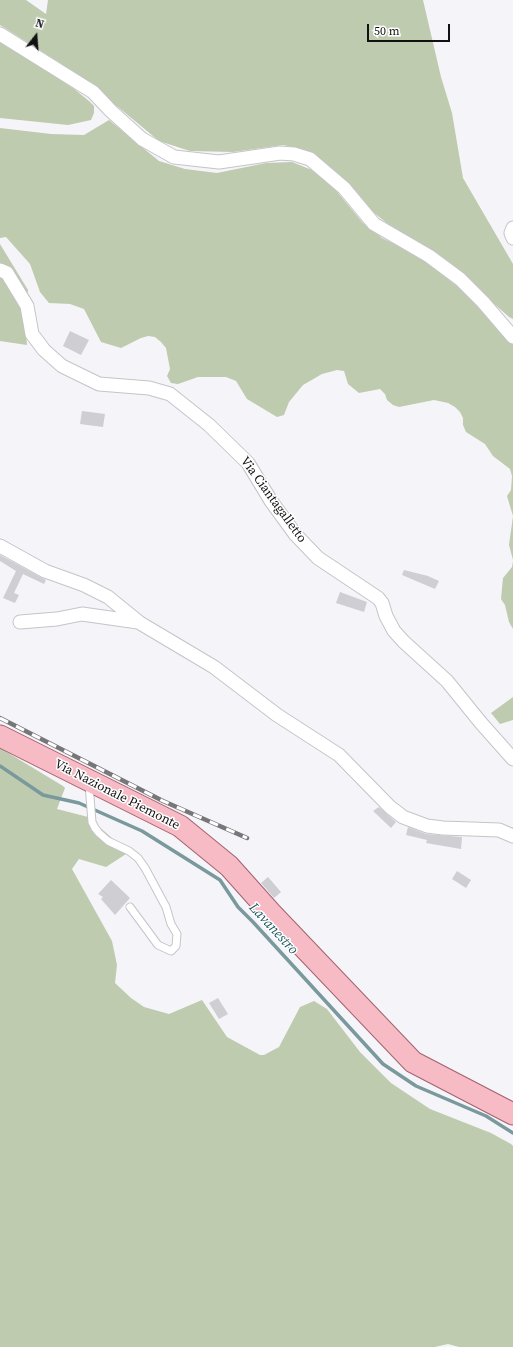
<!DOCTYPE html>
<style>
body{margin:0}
#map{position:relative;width:513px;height:1347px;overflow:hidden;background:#f5f4f9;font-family:"Source Serif 4",serif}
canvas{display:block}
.north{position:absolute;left:16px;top:16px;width:40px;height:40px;-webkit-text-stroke:3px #fff;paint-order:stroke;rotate:17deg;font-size:11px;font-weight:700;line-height:16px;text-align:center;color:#111112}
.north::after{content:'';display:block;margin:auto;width:14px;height:18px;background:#111112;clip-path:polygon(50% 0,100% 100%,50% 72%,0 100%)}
.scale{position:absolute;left:367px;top:24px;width:83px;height:18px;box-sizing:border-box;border:2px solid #111112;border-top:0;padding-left:5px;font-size:12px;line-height:14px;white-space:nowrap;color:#111112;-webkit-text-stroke:3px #fff;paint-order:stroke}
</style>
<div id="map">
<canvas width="513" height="1347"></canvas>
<div class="north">N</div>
<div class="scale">50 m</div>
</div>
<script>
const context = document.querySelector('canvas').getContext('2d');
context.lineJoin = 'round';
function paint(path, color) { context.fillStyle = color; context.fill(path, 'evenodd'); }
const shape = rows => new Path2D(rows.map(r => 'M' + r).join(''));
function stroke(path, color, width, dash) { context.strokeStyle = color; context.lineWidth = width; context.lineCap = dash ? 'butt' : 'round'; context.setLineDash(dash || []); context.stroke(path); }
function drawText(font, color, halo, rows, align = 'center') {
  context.font = font + ' "Source Serif 4",serif'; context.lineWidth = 3; context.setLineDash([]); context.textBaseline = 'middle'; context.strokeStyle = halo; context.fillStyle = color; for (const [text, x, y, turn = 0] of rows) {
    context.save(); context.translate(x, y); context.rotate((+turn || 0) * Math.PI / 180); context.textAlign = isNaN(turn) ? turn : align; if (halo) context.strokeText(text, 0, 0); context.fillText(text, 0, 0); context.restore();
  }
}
paint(shape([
 [0,0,26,0,46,14,48,0,423,0,441,77,452,113,463,178,513,264,513,319,509,317,437,253,397,231,373,212,314,156,302,149,283,145,233,152,190,151,159,141,123,111,60,63,0,25],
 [0,40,73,88,89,101,94,106,94,113,91,120,68,125,0,118],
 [109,120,159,161,185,169,217,173,266,163,292,162,312,170,334,188,363,223,382,238,417,255,462,290,513,344,513,560,509,545,513,516,507,496,511,490,512,476,510,469,493,456,485,444,466,432,463,425,463,418,460,412,455,407,448,403,434,400,399,407,393,405,387,400,385,394,380,389,359,393,348,384,344,371,337,370,322,374,303,385,289,402,284,415,277,417,247,399,236,381,226,377,198,377,178,384,171,383,167,376,170,369,166,348,161,342,155,337,148,336,141,338,121,348,101,342,84,309,70,304,49,303,40,292,30,264,6,237,0,238,0,128,51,134,84,135],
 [0,244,28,290,25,324,27,345,0,341],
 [513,561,513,629,509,622,505,605,501,599,503,578,512,567],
 [513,697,513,720,500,724,491,713],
 [0,748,63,786,65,788,57,809,88,817,121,846,126,854,106,867,79,859,72,869,112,941,117,965,115,983,131,998,144,1007,169,1014,202,1000,227,1037,260,1055,264,1055,279,1047,300,1007,314,1001,327,1009,360,1052,391,1083,430,1109,491,1133,511,1144,513,1146,513,1347,459,1347,448,1344,435,1347,0,1347]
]), '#becbaf');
stroke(shape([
 [0,766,43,795,79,803,142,831,220,880,238,907,253,922,383,1064,416,1086,486,1116,513,1133]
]), '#79999d', 3.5);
paint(shape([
 [70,331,89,340,81,355,63,346],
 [82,411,105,414,103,427,80,424],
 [0,555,46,580,44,584,23,574,14,593,19,595,15,603,3,598,16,571,0,561],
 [404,570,428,576,439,581,435,589,402,575],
 [340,592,367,602,364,612,336,603],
 [379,807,396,822,391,828,373,811],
 [408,827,426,834,462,837,461,849,426,843,427,840,406,835],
 [457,871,471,880,466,888,452,879],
 [268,877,281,892,274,898,261,883],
 [111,880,130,898,115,915,101,899,103,897,98,894],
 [218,998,228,1014,219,1019,209,1003]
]), '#cfced2');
const lane = shape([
 [89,784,92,822,95,828,99,833,108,841,129,851,138,858,145,868,166,907,171,924,177,934,176,946,171,951,158,945,130,907]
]);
const street = shape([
 [0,34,93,92,111,111,142,139,174,157,219,162,280,153,294,154,310,159,344,188,374,224,429,256,460,279,483,302,513,337],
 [513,228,511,233,513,238],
 [0,270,7,273,27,306,32,334,44,350,62,366,99,384,149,388,170,394,209,425,248,463,271,501,295,534,318,558,378,598,382,603,386,616,394,631,404,642,447,681,481,723,513,759],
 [0,546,45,571,84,585,108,597,140,623,214,667,277,715,339,755,390,807,403,817,427,826,443,828,499,830,513,836],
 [20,622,57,619,82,614,138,622]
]);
const primary = shape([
 [0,736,180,826,229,866,271,913,413,1062,513,1114]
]);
stroke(lane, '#c5c4c8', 9);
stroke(street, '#c5c4c8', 15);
stroke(primary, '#a3626e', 23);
stroke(lane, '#fff', 7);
stroke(street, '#fff', 13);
stroke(primary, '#f7bbc5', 21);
const rail = shape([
 [0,718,163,801,247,838]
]);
stroke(rail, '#77777a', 4.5);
stroke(rail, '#fff', 3, [9]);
drawText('13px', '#111112', '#fff', [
 ["Via Ciantagalletto",273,500,54],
 ["Via Nazionale Piemonte",117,795,27]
]);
drawText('italic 14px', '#19585e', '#fff', [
 ["Lavanestro",273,929,47]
]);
</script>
